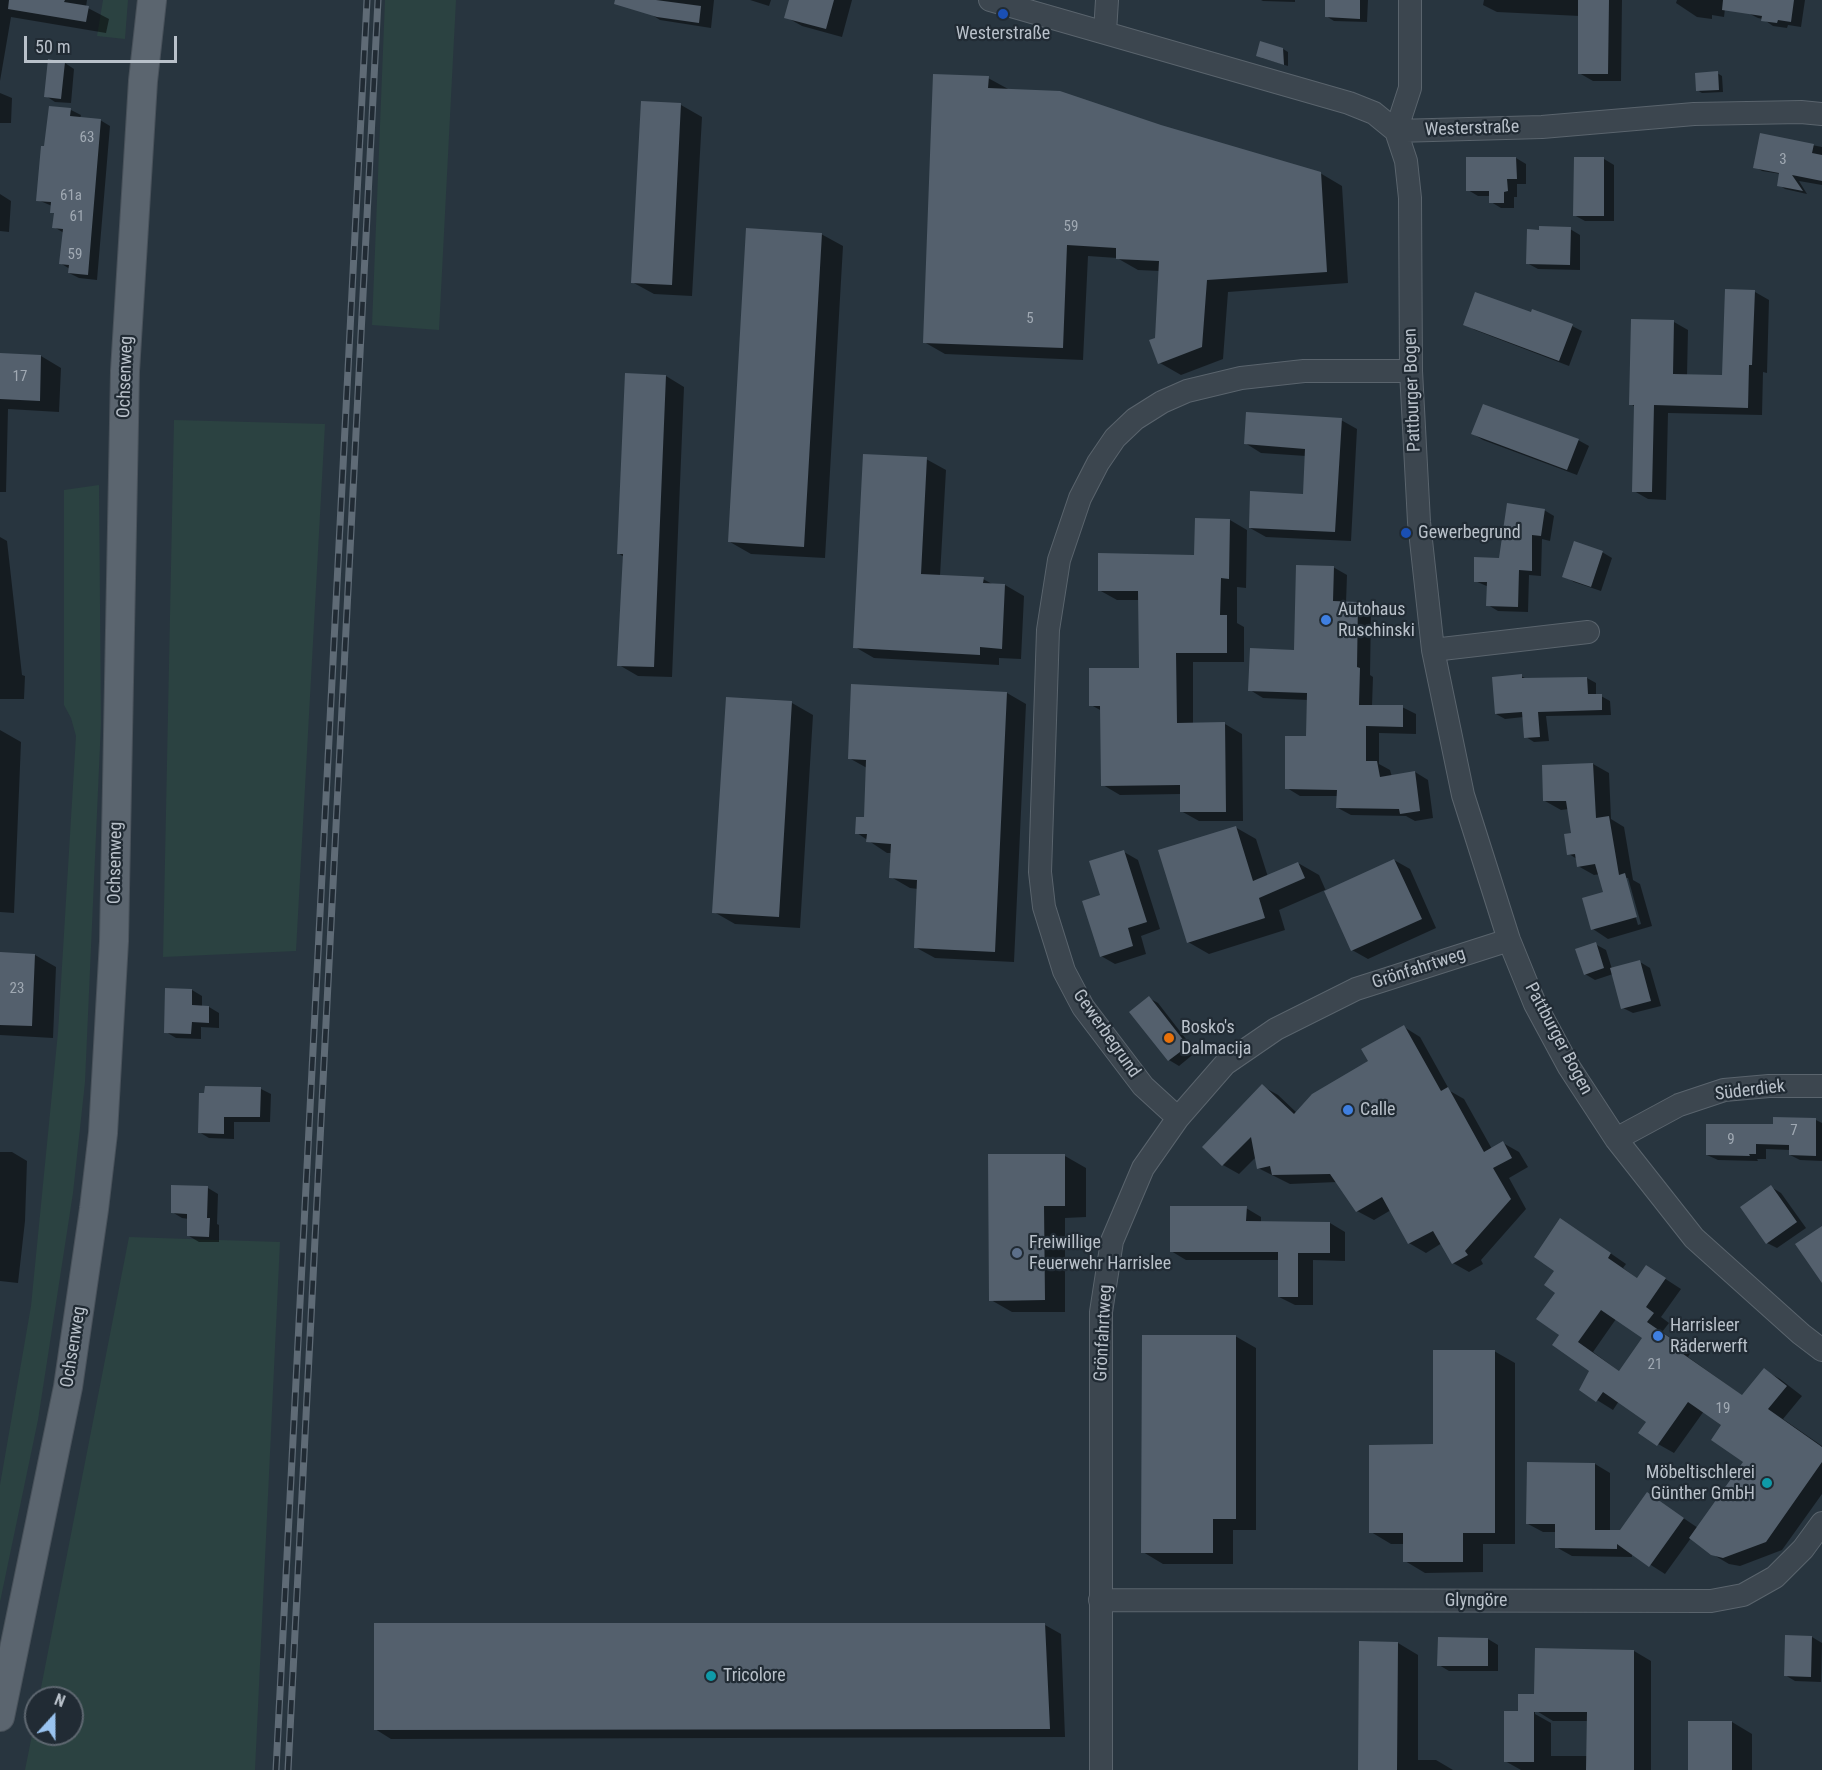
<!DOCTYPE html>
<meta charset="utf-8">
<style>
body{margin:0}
#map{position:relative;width:1822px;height:1770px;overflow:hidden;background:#28353f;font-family:"Roboto Condensed",sans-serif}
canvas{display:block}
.north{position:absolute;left:24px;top:1686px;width:60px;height:60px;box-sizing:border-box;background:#212b34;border:2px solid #5e6770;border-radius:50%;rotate:21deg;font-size:16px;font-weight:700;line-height:24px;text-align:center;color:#b9c1ca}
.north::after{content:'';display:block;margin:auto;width:21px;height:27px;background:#99c3ef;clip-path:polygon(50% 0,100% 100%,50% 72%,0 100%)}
.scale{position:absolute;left:24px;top:36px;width:153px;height:27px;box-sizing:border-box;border:3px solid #b9c1ca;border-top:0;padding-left:8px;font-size:18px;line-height:21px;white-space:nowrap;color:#b9c1ca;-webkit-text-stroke:4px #212b34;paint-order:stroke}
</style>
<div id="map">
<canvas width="1822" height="1770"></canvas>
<div class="north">N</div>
<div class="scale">50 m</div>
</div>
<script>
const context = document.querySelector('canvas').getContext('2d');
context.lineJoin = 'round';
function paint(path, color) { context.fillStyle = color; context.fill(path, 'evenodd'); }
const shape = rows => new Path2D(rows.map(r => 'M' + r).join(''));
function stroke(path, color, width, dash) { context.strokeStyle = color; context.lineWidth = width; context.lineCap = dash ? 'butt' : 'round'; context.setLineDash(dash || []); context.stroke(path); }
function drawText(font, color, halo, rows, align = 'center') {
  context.font = font + ' "Roboto Condensed",sans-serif'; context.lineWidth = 4.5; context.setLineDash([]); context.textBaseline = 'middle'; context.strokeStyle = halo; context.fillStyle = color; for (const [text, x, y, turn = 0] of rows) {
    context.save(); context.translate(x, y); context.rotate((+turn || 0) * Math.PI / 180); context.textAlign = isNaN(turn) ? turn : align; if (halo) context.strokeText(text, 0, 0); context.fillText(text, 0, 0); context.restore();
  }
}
paint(shape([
 [103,0,128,0,125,39,97,36],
 [385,0,456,0,439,330,372,325],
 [174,420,325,424,296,951,163,957],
 [99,485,101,723,85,1082,73,1193,38,1420,0,1602,0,1485,31,1306,58,1032,76,736,71,718,64,705,64,490],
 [129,1237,280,1242,255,1770,25,1770,36,1715,36,1734,72,1734,72,1698,39,1698]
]), '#2b4241');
paint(shape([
 [0,0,87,0,86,7,109,19,106,33,11,17,0,81],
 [653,0,714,0,711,28,660,20,649,13],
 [750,0,771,0,769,6],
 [791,0,852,0,842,37,802,26,786,17],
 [1261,0,1295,0,1295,2,1263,1],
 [1327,0,1368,0,1367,22,1334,21,1326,16],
 [1484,0,1622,0,1621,81,1593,81,1579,73,1580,16,1497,12,1483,5],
 [1677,0,1726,0,1724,17,1712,15,1712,19,1697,17,1676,3],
 [1749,0,1805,0,1801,27,1788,25,1787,28,1773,26,1763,19,1758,18,1748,13],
 [1283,49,1288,52,1288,66,1262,58],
 [65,63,74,69,71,103,55,102,46,96],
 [1717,73,1722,76,1723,92,1702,93,1697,90],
 [988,78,1010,90,1161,127,1320,173,1342,186,1348,283,1228,292,1223,359,1181,375,1160,363,1157,339,1160,271,1138,270,1117,258,1088,256,1083,360,945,354,924,342],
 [0,93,12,98,11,123,0,123],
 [681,105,702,117,692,296,654,294,632,282],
 [71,110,81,115,80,118,100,120,110,126,97,280,79,278,69,273,70,269,60,263,64,233,54,227,55,214,52,212,52,206,38,200,46,147],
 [1761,135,1822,147,1822,185,1799,181,1807,194,1785,189,1779,185,1781,174,1762,171,1755,167],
 [1516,158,1526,164,1526,184,1517,184,1517,197,1514,197,1514,208,1501,208,1491,202,1490,196,1478,196,1468,190],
 [1575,158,1604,159,1614,165,1614,221,1585,221,1574,215],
 [0,194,11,201,9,232,0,231],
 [1570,229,1580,235,1580,270,1538,269,1527,263],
 [821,234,843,246,825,558,751,554,730,542],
 [1755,292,1769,300,1767,373,1763,372,1762,415,1668,413,1666,500,1648,499,1634,491,1635,407,1631,404,1674,322,1688,330,1687,376,1724,377],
 [1465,324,1572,326,1582,331,1569,366,1475,330],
 [0,354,41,356,61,368,59,412,8,409,6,492,0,492],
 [666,376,684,387,672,677,638,676,619,665,624,557,618,553],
 [1341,420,1357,429,1351,541,1266,537,1250,528,1304,495,1306,456,1261,453,1245,443],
 [1473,434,1578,440,1589,446,1577,475,1483,440],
 [926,459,946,470,940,576,983,579,994,585,1005,585,1024,596,1021,659,999,658,999,665,874,658,855,647],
 [1544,510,1554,516,1550,541,1542,539,1541,576,1529,575,1528,612,1498,611,1488,605,1489,587,1475,581,1500,560],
 [1230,520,1247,530,1246,588,1237,587,1237,623,1244,627,1244,662,1193,662,1193,724,1225,724,1242,734,1243,821,1199,821,1181,811,1181,794,1120,795,1103,785,1102,711,1091,705,1141,669,1140,600,1117,600,1099,590,1196,557],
 [0,537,7,541,22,675,25,676,24,699,0,699],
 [1602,552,1612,558,1601,591,1574,582,1564,576],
 [1333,567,1347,575,1346,603,1358,603,1371,611,1370,675,1373,677,1372,706,1402,707,1416,714,1416,734,1379,733,1379,764,1390,770,1392,777,1415,772,1428,780,1433,818,1415,821,1406,816,1351,815,1338,808,1338,796,1300,796,1287,788,1308,738,1308,700,1263,698,1250,690,1295,651],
 [1521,676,1527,679,1587,678,1596,683,1596,696,1601,696,1610,701,1611,715,1546,716,1549,741,1534,742,1526,737,1524,717,1505,719,1496,714],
 [853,686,1007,693,1026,704,1014,962,935,958,915,947,918,889,910,888,891,877,892,853,887,853,857,833,865,819,867,768,849,758],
 [792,703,813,715,800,928,735,924,714,912],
 [0,730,21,742,14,913,0,912],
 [1593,764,1609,773,1611,819,1624,827,1633,880,1640,884,1652,926,1608,939,1593,929,1605,893,1600,874,1594,875,1578,866,1577,859,1569,854,1573,834,1569,809,1561,810,1545,801],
 [1624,878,1628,878,1641,924,1638,925],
 [1235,827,1256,839,1268,877,1298,863,1319,875,1326,891,1394,860,1410,869,1436,928,1368,959,1352,950,1325,890,1279,910,1285,930,1209,954,1188,942],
 [1124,852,1138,860,1160,929,1141,936,1146,954,1115,964,1101,956,1102,896],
 [1595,944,1606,950,1612,969,1640,962,1650,968,1661,1006,1633,1013,1623,1008,1613,974,1595,980,1585,974],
 [0,954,35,955,56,967,53,1038,0,1035],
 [192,990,202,996,202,1007,209,1007,219,1013,219,1028,201,1027,201,1039,176,1038,166,1032],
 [1149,998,1158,1003,1196,1052,1179,1066,1169,1060,1131,1012],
 [1404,1027,1420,1037,1450,1091,1464,1099,1492,1149,1503,1143,1519,1152,1528,1167,1509,1178,1526,1209,1481,1260,1483,1264,1469,1272,1453,1263,1442,1243,1426,1253,1409,1243,1391,1210,1374,1220,1357,1211,1337,1182,1290,1184,1258,1168,1256,1157,1239,1174,1223,1165,1204,1147,1262,1086,1278,1095,1297,1113,1370,1062],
 [261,1089,271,1094,270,1122,234,1122,234,1139,209,1138,199,1132],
 [1774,1118,1816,1120,1822,1123,1822,1161,1800,1160,1790,1155,1790,1150,1766,1149,1766,1159,1757,1159,1758,1161,1718,1160,1707,1155,1774,1126],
 [0,1152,12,1152,27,1161,25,1221,18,1283,0,1281],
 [1065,1156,1086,1168,1086,1217,1065,1218,1065,1312,1012,1312,991,1300],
 [173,1187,208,1188,218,1194,217,1224,219,1225,219,1242,199,1242,189,1236,189,1219,182,1218,172,1212],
 [1771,1187,1781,1193,1806,1228,1777,1248,1767,1243],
 [1246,1208,1261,1217,1261,1223,1330,1223,1345,1232,1345,1261,1313,1260,1313,1305,1295,1305,1279,1297,1280,1260,1186,1260,1171,1251],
 [1577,1230,1626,1264,1623,1268,1638,1279,1647,1267,1681,1289,1661,1317,1669,1323,1662,1332,1691,1352,1688,1357,1743,1396,1764,1370,1780,1379,1802,1396,1783,1419,1822,1446,1822,1494,1782,1550,1740,1566,1729,1564,1712,1554,1691,1538,1665,1574,1632,1553,1632,1557,1572,1556,1556,1547,1556,1532,1543,1532,1528,1524,1595,1464,1610,1473,1610,1532,1621,1532,1648,1494,1698,1528,1745,1462,1723,1425,1704,1411,1674,1453,1658,1444,1648,1421,1619,1401,1613,1410,1597,1400,1591,1370,1561,1334,1556,1271],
 [1616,1319,1644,1338,1620,1372,1593,1352],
 [1235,1336,1256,1348,1256,1530,1233,1530,1233,1564,1163,1564,1143,1552],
 [1494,1351,1515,1363,1515,1544,1483,1544,1483,1572,1425,1573,1405,1561,1405,1544,1391,1544,1371,1532,1434,1446],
 [1045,1625,1061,1634,1065,1737,391,1739,375,1729],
 [1812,1637,1822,1643,1821,1682,1795,1681,1785,1675],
 [1488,1639,1498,1645,1498,1671,1449,1671,1439,1665],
 [1398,1643,1418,1655,1418,1760,1436,1760,1453,1770,1359,1770],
 [1634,1651,1651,1661,1651,1770,1521,1770,1505,1761,1520,1713,1536,1696],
 [1535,1710,1553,1721,1588,1721,1588,1756,1551,1756,1551,1723,1535,1714],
 [1732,1722,1752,1734,1752,1770,1690,1770]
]), '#0007');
paint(shape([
 [9,0,65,0,64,2,89,6,86,22,8,9],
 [615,0,656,0,701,6,699,23,657,17,614,4],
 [789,0,834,0,826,29,784,18],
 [1325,0,1360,0,1360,19,1325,17],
 [1578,0,1609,0,1608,74,1578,74],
 [1723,0,1794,0,1791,22,1778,20,1777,23,1761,21,1762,16,1722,10],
 [1260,41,1283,48,1284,65,1256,56],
 [48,59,65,62,61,99,44,97],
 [1718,71,1719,90,1696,91,1695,73],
 [933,74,989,76,988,88,1060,91,1161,125,1321,172,1327,272,1207,280,1202,347,1158,364,1149,340,1155,338,1159,261,1116,259,1116,248,1067,245,1063,348,923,343],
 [641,101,681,103,672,285,631,283],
 [49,106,71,108,70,116,101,119,88,275,68,273,69,265,59,264,63,229,52,228,54,213,50,213,51,202,36,201,41,146,44,146],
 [1760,133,1814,144,1812,153,1822,155,1822,181,1792,175,1803,191,1777,186,1779,173,1753,168],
 [1466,157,1516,157,1517,179,1507,179,1508,191,1504,192,1504,203,1489,203,1489,191,1466,191],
 [1574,157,1604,157,1604,216,1573,216],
 [1539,226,1571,227,1570,265,1526,264,1527,229,1539,230],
 [746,228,822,233,804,547,728,542],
 [1725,289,1755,290,1752,365,1749,365,1748,408,1654,405,1652,492,1632,492,1634,405,1629,405,1631,319,1674,320,1673,374,1722,375],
 [1475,292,1531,312,1532,309,1573,324,1559,361,1463,325],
 [0,353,41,355,40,401,0,399],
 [625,373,666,375,654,667,617,666,623,554,617,554],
 [1483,404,1579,439,1567,470,1471,434],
 [1246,412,1342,418,1335,532,1249,528,1250,491,1303,494,1305,449,1244,444],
 [863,454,927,457,921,574,984,577,983,583,1005,584,1002,649,980,647,980,655,853,648],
 [1507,503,1545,509,1541,536,1532,535,1532,571,1519,570,1518,607,1486,606,1487,582,1474,582,1474,557,1499,558],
 [1195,518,1230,519,1229,579,1221,578,1220,615,1227,615,1227,653,1176,653,1177,723,1225,722,1226,812,1180,812,1180,785,1101,786,1100,706,1089,706,1089,668,1139,668,1138,591,1098,591,1098,553,1194,555],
 [1574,541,1603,551,1591,587,1562,577],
 [1296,565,1334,566,1333,601,1358,602,1357,667,1360,668,1359,705,1403,705,1403,727,1366,726,1366,761,1377,761,1380,777,1415,771,1420,811,1400,814,1399,809,1336,808,1337,790,1285,789,1285,736,1306,736,1307,693,1248,691,1250,648,1294,650],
 [1522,674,1522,678,1587,677,1588,694,1602,694,1602,710,1538,712,1540,737,1524,738,1522,712,1495,714,1492,677],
 [851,684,1007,692,995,952,914,948,917,880,889,878,891,844,866,842,867,834,855,834,856,817,864,817,866,760,848,759],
 [726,697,792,701,779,917,712,913],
 [1593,763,1596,818,1609,816,1619,875,1625,873,1637,917,1591,930,1582,898,1603,892,1595,864,1577,867,1575,854,1567,855,1564,834,1571,833,1566,801,1543,801,1542,765],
 [1236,826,1253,881,1298,862,1305,878,1259,898,1265,918,1187,943,1158,850],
 [1124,850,1147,922,1128,928,1133,946,1100,957,1082,901,1100,895,1089,861],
 [1394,859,1422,919,1351,951,1324,891],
 [1596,942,1604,968,1584,975,1575,949],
 [0,952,35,954,32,1026,0,1025],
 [1640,960,1651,1001,1621,1009,1610,968],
 [165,988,192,989,192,1005,209,1006,209,1023,192,1022,191,1034,164,1033],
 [1149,996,1188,1046,1168,1061,1129,1012],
 [1404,1025,1441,1091,1448,1087,1484,1152,1503,1141,1512,1158,1493,1168,1511,1199,1465,1251,1468,1255,1452,1264,1433,1231,1408,1244,1382,1197,1356,1212,1330,1174,1272,1175,1270,1166,1257,1169,1251,1137,1222,1166,1202,1147,1262,1084,1294,1114,1312,1094,1368,1061,1361,1049],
 [205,1086,261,1087,260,1117,224,1117,224,1134,198,1133,199,1093,204,1093],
 [1773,1117,1816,1118,1816,1156,1789,1155,1789,1145,1756,1144,1756,1154,1749,1154,1750,1156,1706,1155,1706,1124,1773,1124],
 [988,1154,1065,1154,1065,1206,1044,1206,1045,1300,989,1301],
 [171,1185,208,1186,207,1218,210,1218,209,1237,187,1236,187,1214,171,1213],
 [1771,1185,1797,1222,1766,1244,1740,1207],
 [1170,1206,1247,1206,1246,1221,1330,1222,1330,1253,1298,1253,1298,1297,1278,1297,1278,1252,1170,1252],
 [1560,1218,1611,1253,1608,1258,1637,1278,1646,1265,1666,1278,1646,1307,1654,1313,1647,1322,1676,1342,1673,1347,1742,1395,1764,1368,1787,1386,1768,1409,1822,1447,1822,1462,1766,1542,1723,1558,1711,1555,1689,1538,1743,1462,1711,1440,1721,1425,1688,1402,1657,1446,1638,1433,1646,1422,1603,1392,1596,1402,1579,1390,1589,1371,1552,1345,1559,1335,1536,1319,1555,1293,1544,1285,1554,1271,1534,1257],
 [1601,1310,1642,1338,1619,1371,1578,1342],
 [1822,1226,1822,1283,1795,1244],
 [1142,1335,1236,1335,1236,1519,1213,1519,1213,1553,1141,1553],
 [1433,1350,1495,1350,1495,1533,1463,1533,1463,1562,1403,1562,1403,1533,1369,1533,1369,1445,1433,1444],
 [1527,1462,1595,1463,1595,1530,1620,1530,1647,1492,1684,1518,1649,1567,1617,1544,1617,1549,1555,1548,1555,1524,1526,1524],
 [374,1623,1045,1623,1050,1729,374,1730],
 [1785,1635,1812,1636,1811,1677,1784,1676],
 [1438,1637,1488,1638,1488,1666,1437,1666],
 [1359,1641,1398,1642,1397,1770,1358,1770],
 [1535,1648,1634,1650,1634,1770,1586,1770,1587,1712,1534,1712,1534,1762,1504,1762,1504,1711,1518,1711,1518,1694,1534,1694],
 [1688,1721,1732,1721,1732,1770,1688,1770]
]), '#54606d');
const minor = shape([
 [990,0,1349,103,1374,113,1396,131,1542,127,1694,114,1801,112,1822,114],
 [1105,32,1107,0],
 [1396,131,1406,161,1410,198,1411,371,1419,522,1433,650,1463,795,1509,940,1535,1004,1569,1067,1616,1139,1694,1238,1801,1334,1822,1350],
 [1396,131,1410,88,1410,0],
 [1433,650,1588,632],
 [1178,1118,1143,1086,1083,1007,1064,971,1044,907,1040,872,1048,630,1059,560,1080,498,1098,463,1115,438,1135,419,1162,402,1187,391,1241,378,1304,371,1411,371],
 [1616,1139,1679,1105,1724,1090,1769,1086,1822,1086],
 [1100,1600,1711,1601,1743,1595,1775,1577,1803,1549,1822,1523],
 [1101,1770,1101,1312,1112,1241,1143,1168,1178,1118,1225,1064,1276,1029,1356,989,1509,940]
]);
const major = shape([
 [0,1717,68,1387,94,1209,103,1133,114,941,125,371,143,81,152,0]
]);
stroke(minor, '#5a646d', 24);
stroke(major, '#49525b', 30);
stroke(minor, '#3c464f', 22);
stroke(major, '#5b656f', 28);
const rail = shape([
 [276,1770,367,0],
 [288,1770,378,0]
]);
stroke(rail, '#5f6b76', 7);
stroke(rail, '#212b34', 4.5, [14]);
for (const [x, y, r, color] of [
 [1003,14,6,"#1a4fb4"],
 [1406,533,6,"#1a4fb4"],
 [1326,620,6,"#3f7fe0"],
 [1169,1038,6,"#e8710a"],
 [1348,1110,6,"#3f7fe0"],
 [1017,1253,6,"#5c6f8a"],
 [1658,1336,6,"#3f7fe0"],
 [1767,1483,6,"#0f9aa8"],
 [711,1676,6,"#0f9aa8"]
]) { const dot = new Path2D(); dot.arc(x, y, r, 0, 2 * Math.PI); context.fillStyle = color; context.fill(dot); stroke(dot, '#212b34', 2); }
drawText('15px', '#a0a9b3', null, [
 ["63",87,138],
 ["3",1783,160],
 ["61a",71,196],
 ["61",77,217],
 ["59",1071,227],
 ["59",75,255],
 ["5",1030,319],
 ["17",20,377],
 ["23",17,989],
 ["7",1794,1131],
 ["9",1731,1140],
 ["21",1655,1365],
 ["19",1723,1409]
]);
drawText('18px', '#b9c1ca', '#212b34', [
 ["Westerstraße",1003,34,"center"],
 ["Gewerbegrund",1418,533],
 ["Autohaus",1338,610],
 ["Ruschinski",1338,631],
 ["Bosko's",1181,1028],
 ["Dalmacija",1181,1049],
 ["Calle",1360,1110],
 ["Freiwillige",1029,1243],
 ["Feuerwehr Harrislee",1029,1264],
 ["Harrisleer",1670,1326],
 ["Räderwerft",1670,1347],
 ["Möbeltischlerei",1755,1473,"right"],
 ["Günther GmbH",1755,1494,"right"],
 ["Tricolore",723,1676]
], 'left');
drawText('18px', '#b9c1ca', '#212b34', [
 ["Westerstraße",1472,129,-2],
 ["Ochsenweg",126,377,-88],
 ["Pattburger Bogen",1413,390,-92],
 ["Ochsenweg",116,863,-89],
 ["Grönfahrtweg",1419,969,-18],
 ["Gewerbegrund",1106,1034,55],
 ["Pattburger Bogen",1558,1039,62],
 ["Süderdiek",1750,1091,-7],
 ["Grönfahrtweg",1104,1333,-87],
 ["Ochsenweg",74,1347,-81],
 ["Glyngöre",1476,1601]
]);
</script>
